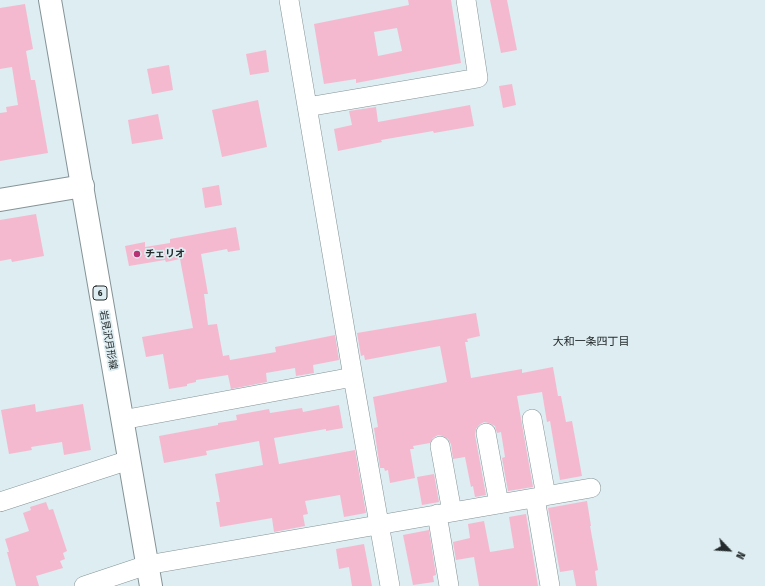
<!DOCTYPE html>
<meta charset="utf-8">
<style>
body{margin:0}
#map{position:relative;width:765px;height:586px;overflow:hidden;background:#ddedf1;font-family:"Fira Sans Condensed",sans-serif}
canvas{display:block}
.north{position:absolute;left:709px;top:530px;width:40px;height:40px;-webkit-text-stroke:3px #ddedf1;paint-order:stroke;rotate:115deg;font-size:11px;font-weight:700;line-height:16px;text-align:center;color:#252b2d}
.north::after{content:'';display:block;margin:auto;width:14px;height:18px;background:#252b2d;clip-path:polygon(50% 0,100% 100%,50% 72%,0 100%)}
</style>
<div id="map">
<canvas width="765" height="586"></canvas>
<div class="north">N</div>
</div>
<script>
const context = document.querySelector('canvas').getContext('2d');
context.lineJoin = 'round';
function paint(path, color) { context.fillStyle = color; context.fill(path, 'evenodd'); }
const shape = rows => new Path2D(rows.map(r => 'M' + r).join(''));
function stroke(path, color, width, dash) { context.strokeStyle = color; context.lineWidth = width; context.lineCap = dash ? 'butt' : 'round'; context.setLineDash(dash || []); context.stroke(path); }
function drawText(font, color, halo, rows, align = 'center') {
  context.font = font + ' "Fira Sans Condensed","Noto Sans JP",sans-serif'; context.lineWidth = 3.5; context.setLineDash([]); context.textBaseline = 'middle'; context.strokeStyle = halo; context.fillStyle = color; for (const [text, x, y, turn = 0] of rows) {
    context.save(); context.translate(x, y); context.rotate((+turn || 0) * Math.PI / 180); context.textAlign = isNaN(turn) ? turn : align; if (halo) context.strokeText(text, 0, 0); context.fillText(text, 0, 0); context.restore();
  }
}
paint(shape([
 [408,0,451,0,461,63,356,83,356,79,324,84,314,24,409,5],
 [397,28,402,51,378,56,374,32],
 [490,0,507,0,517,50,501,53],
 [25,4,33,49,26,51,31,80,35,80,48,153,0,161,0,113,7,112,6,107,18,105,12,67,0,69,0,8],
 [266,50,269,72,250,75,246,54],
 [169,65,173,90,152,94,147,69],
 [512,84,516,105,503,108,499,86],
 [258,100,267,147,222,157,212,110],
 [470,105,474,126,434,133,433,131,381,140,382,142,338,151,334,129,352,125,349,111,376,107,378,122],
 [158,114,163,139,132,144,128,120],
 [219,185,222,205,205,208,202,188],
 [36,214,44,256,12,262,11,259,0,261,0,220],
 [236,227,240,250,228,252,227,249,201,254,208,294,204,294,208,325,217,324,223,356,229,355,230,360,276,352,275,347,335,335,339,360,313,365,314,373,296,376,295,368,266,373,267,382,231,389,228,375,196,380,196,382,187,384,187,386,169,389,163,354,146,357,142,337,193,328,180,259,166,262,165,260,129,266,125,246,145,242,145,247,170,243,170,239],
 [476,313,480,336,467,339,468,342,465,342,471,378,522,369,522,373,553,367,558,396,561,396,566,422,572,421,582,476,560,480,550,421,547,422,542,392,517,396,533,487,508,491,502,458,505,457,501,432,497,433,495,426,489,423,484,422,479,425,476,429,475,435,486,495,475,497,473,486,471,487,465,457,453,459,451,444,448,439,443,436,438,435,433,438,430,443,413,446,414,449,410,449,415,478,390,483,388,470,385,471,384,468,380,468,374,428,378,427,373,397,447,382,440,346,365,360,364,355,361,356,357,333],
 [35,404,36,412,83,404,91,450,64,455,62,442,31,447,32,450,9,454,1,410],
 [339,405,343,428,326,431,326,429,274,438,279,464,355,450,366,513,344,517,340,495,305,501,308,514,303,515,305,526,274,532,272,518,220,527,216,502,220,502,215,474,263,465,259,441,206,451,207,455,164,463,159,436,218,425,218,423,237,420,236,415,269,409,270,413,302,408,303,412],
 [434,474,439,502,422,505,417,477],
 [587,501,591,526,590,526,598,570,595,571,597,586,576,586,573,570,560,572,548,508],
 [46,502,49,510,53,509,67,551,63,553,65,559,60,561,63,568,36,576,39,586,16,586,7,552,9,552,5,539,29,531,23,513,31,510,30,507],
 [526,514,538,586,479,586,474,557,456,560,453,542,470,538,468,524,484,521,490,552,514,548,509,517],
 [429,530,436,575,433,576,434,582,413,585,403,535],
 [364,544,372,586,352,586,349,567,339,569,336,549]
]), '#f5b9cf');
const street = shape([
 [289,0,353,377,390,586],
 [307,107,478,78,466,0],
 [532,419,546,496],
 [122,420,353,377],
 [486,433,499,504],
 [440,446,452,512],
 [535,498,550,586],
 [0,502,129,460],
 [437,514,449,586],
 [84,586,147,565,591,488]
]);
const secondary = shape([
 [0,200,83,186]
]);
const primary = shape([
 [50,0,151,586]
]);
stroke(street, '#859397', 20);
stroke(secondary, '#859397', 24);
stroke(primary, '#859397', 24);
stroke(street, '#fff', 19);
stroke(secondary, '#fff', 22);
stroke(primary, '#fff', 22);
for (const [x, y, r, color] of [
 [137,254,4,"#b93275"]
]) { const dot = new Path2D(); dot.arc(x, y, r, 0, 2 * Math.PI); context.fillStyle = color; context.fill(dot); stroke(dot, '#ddedf1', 1.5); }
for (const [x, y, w] of [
 [100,293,14]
]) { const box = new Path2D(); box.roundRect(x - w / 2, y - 7, w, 14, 3); context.fillStyle = '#ddedf1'; context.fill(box); stroke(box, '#252b2d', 1); }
drawText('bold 9px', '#252b2d', null, [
 ["6",100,293]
]);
drawText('bold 10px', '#252b2d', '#ddedf1', [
 ["チェリオ",145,254]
], 'left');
drawText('10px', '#252b2d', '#ddedf1', [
 ["岩見沢月形線",108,340,80]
]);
drawText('11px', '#252b2d', '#ddedf1', [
 ["大和一条四丁目",591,342]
]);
</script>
